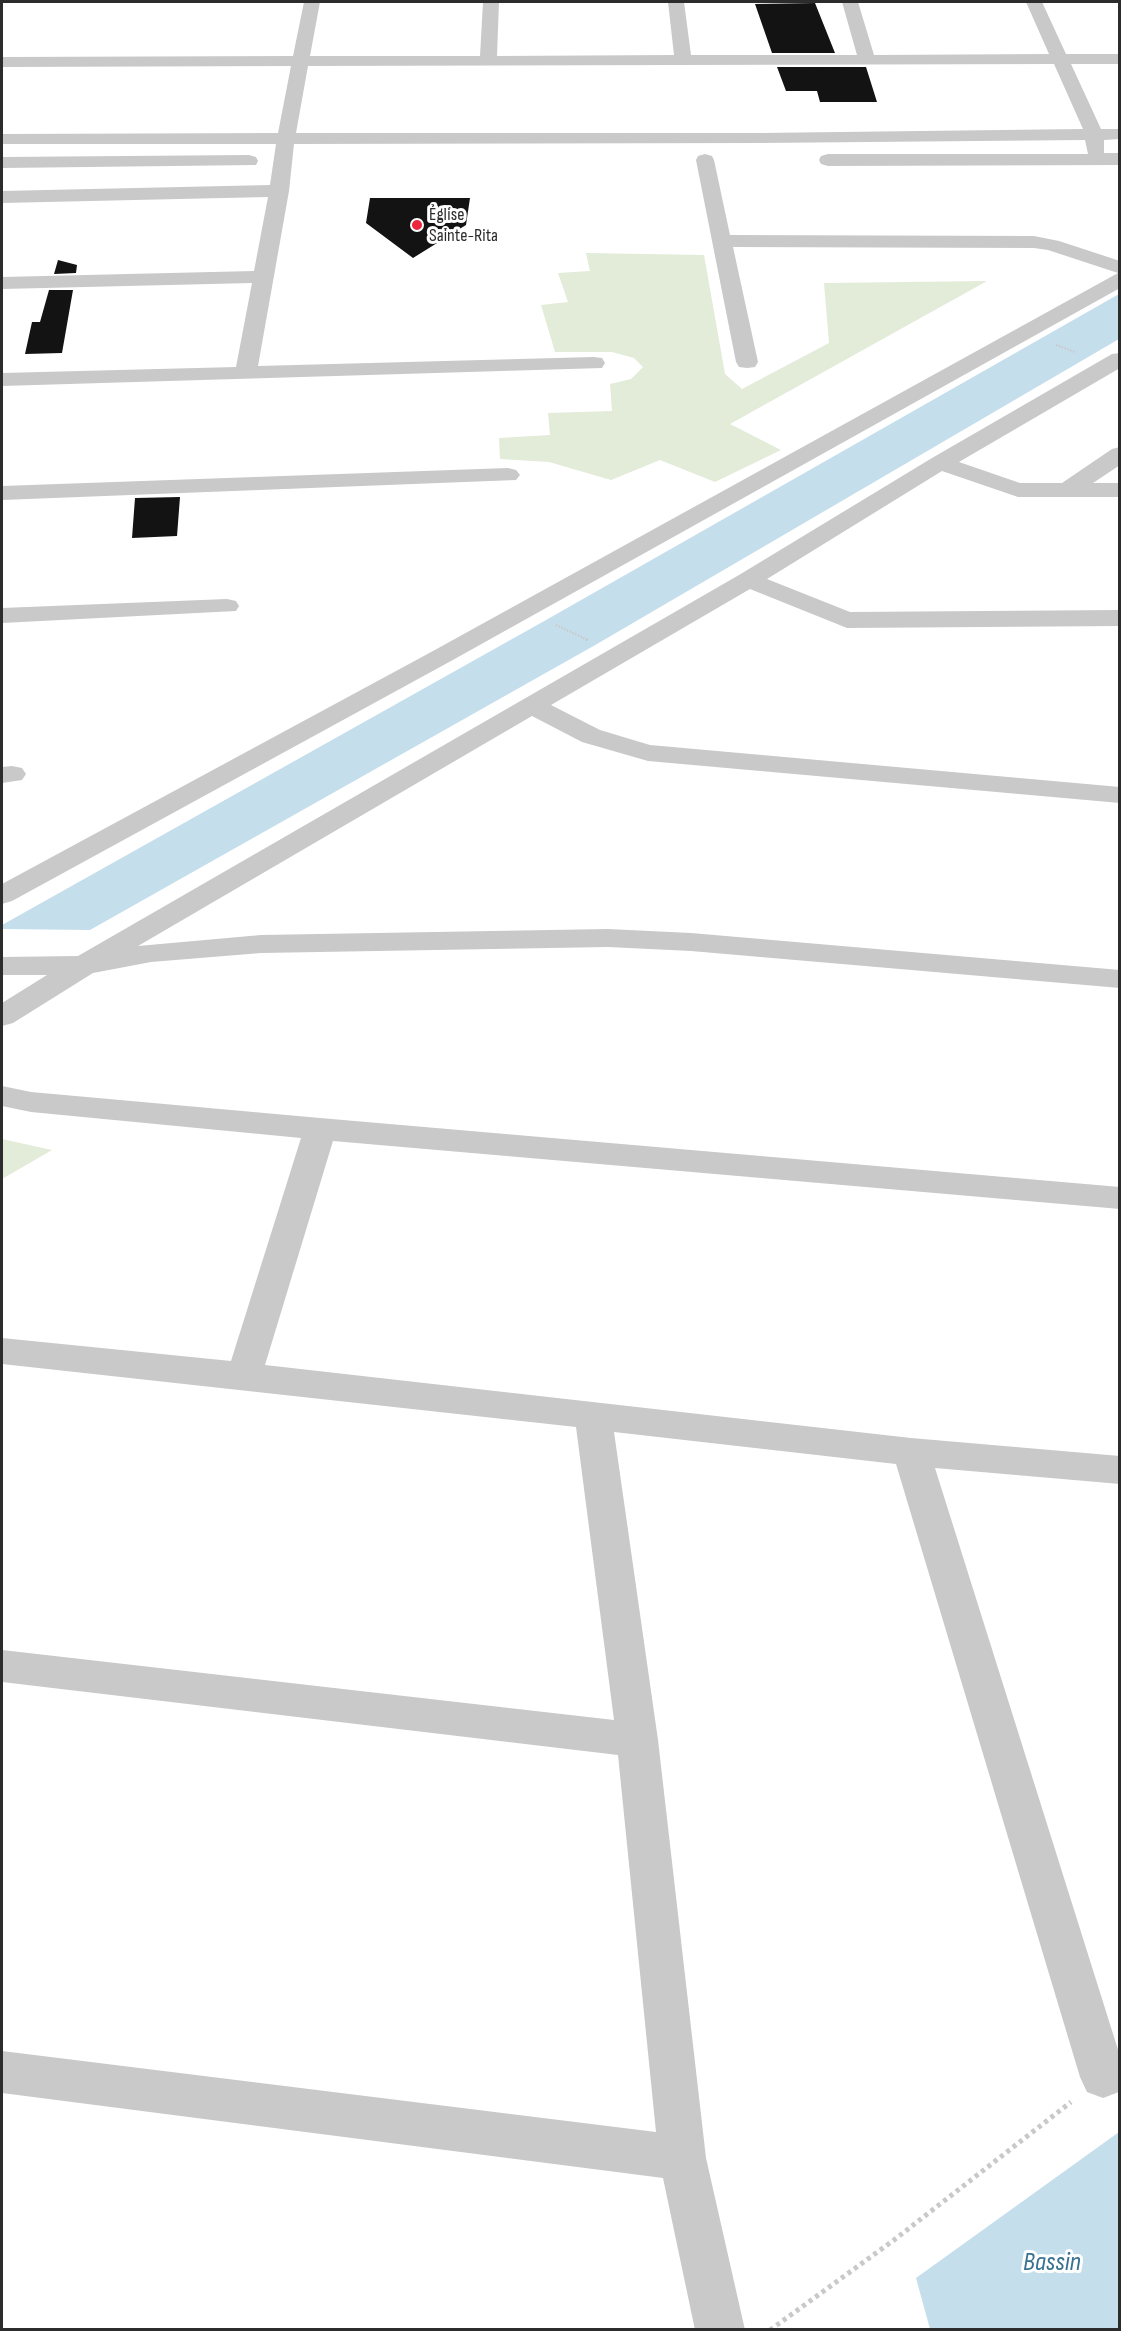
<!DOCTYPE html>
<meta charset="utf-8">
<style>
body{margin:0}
#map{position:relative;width:1121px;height:2331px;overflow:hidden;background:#fff;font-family:"Sofia Sans Condensed",sans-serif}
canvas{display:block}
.frame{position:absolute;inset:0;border:3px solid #2c2c2c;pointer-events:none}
</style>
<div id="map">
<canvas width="1121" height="2331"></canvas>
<div class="frame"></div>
</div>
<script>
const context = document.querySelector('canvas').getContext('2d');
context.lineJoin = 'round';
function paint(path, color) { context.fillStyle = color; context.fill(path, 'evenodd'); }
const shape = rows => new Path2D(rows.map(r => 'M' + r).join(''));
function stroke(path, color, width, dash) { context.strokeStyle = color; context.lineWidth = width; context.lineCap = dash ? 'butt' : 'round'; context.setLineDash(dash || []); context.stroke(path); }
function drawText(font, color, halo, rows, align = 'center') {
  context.font = font + ' "Sofia Sans Condensed",sans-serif'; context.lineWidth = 6; context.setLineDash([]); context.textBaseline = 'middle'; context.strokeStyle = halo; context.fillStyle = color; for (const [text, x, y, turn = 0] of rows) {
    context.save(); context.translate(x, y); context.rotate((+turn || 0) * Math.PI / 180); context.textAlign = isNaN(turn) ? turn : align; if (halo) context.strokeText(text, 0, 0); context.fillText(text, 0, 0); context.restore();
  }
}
paint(shape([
 [586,253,704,255,725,374,742,389,829,343,824,283,987,281,730,424,781,450,715,482,660,460,611,480,549,462,500,459,499,438,550,435,548,413,612,411,610,384,631,379,643,367,634,358,612,352,555,352,541,305,568,302,558,273,590,271],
 [2,1139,52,1150,2,1179]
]), '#e3ebd9');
paint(shape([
 [1119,294,1119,339,597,644,90,930,2,929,2,925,546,620],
 [1119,2132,1119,2329,930,2329,916,2278]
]), '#c4deec');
paint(shape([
 [815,3,835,53,772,53,755,4],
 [777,67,866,67,877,102,820,102,817,91,786,91],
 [370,198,470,198,466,225,413,258,366,223],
 [58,260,77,265,76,273,54,274],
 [49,290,73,290,62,353,25,354,32,322,40,322],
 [180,497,177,536,132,538,135,498]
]), '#131313');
stroke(shape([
 [1056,345,1075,352],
 [556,625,588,640]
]), '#c9c9c9', 2, [1.5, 1.5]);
stroke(shape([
 [586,639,588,640]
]), '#c9c9c9', 3, [2, 2]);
stroke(shape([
 [770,2330,894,2240,1071,2102]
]), '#c9c9c9', 5, [4, 4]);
paint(shape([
 [304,2,320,2,310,56,480,56,483,2,499,2,497,56,674,55,668,2,684,2,691,55,857,55,842,2,858,2,874,55,1049,54,1026,2,1042,2,1066,54,1120,54,1120,64,1071,64,1101,129,1120,129,1120,139,1104,140,1104,153,1120,153,1120,165,828,166,821,164,819,160,821,156,828,154,1088,154,1085,140,759,143,294,144,289,191,258,366,594,357,602,358,605,363,602,368,2,386,2,373,236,367,252,283,2,289,2,277,254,271,268,197,2,203,2,191,270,185,276,144,2,144,2,134,278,133,291,66,2,67,2,57,293,56,304,2],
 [1054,64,1083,129,759,133,296,133,308,66,1054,64],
 [705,154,712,156,714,160,730,235,1034,236,1059,241,1120,261,1120,288,451,661,12,901,2,904,2,884,433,651,1118,273,1048,250,1034,248,733,247,758,362,755,367,747,368,739,367,736,362,696,160,698,156,705,154],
 [249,155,256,157,258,161,256,165,2,168,2,157,249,155],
 [1120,353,1120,368,959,462,1020,483,1062,483,1112,449,1120,447,1120,465,1093,483,1120,483,1120,497,1018,497,942,471,767,579,850,612,1120,610,1120,626,847,628,750,589,551,705,600,730,650,745,1120,787,1120,803,648,761,582,742,532,716,138,946,261,935,608,929,691,933,1120,970,1120,988,691,951,608,947,261,953,151,962,93,973,13,1023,2,1026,2,1003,47,975,2,975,2,957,78,956,739,575,932,458,1112,354,1120,353],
 [508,468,516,470,520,475,516,480,2,500,2,486,508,468],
 [227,599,236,601,239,606,236,611,2,623,2,608,227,599],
 [12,766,22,768,26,774,22,780,2,783,2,767,12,766],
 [2,1086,31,1092,320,1118,1120,1187,1120,1209,333,1141,265,1365,911,1438,1120,1456,1120,1484,935,1468,1120,2056,1119,2092,1103,2098,1087,2092,1080,2077,896,1464,614,1432,658,1740,706,2158,745,2330,695,2330,663,2178,2,2093,2,2051,656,2132,618,1755,2,1682,2,1650,614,1720,576,1427,2,1364,2,1338,231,1361,301,1138,31,1112,2,1106,2,1086]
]), '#c9c9c9');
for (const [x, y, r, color] of [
 [417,225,6,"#ea273e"]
]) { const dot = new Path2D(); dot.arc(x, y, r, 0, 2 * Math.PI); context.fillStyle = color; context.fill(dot); stroke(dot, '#fff', 2); }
drawText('18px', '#2c2c2c', '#fff', [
 ["Église",429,215],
 ["Sainte-Rita",429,236]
], 'left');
drawText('italic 27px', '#387290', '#fff', [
 ["Bassin",1052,2263]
]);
</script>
